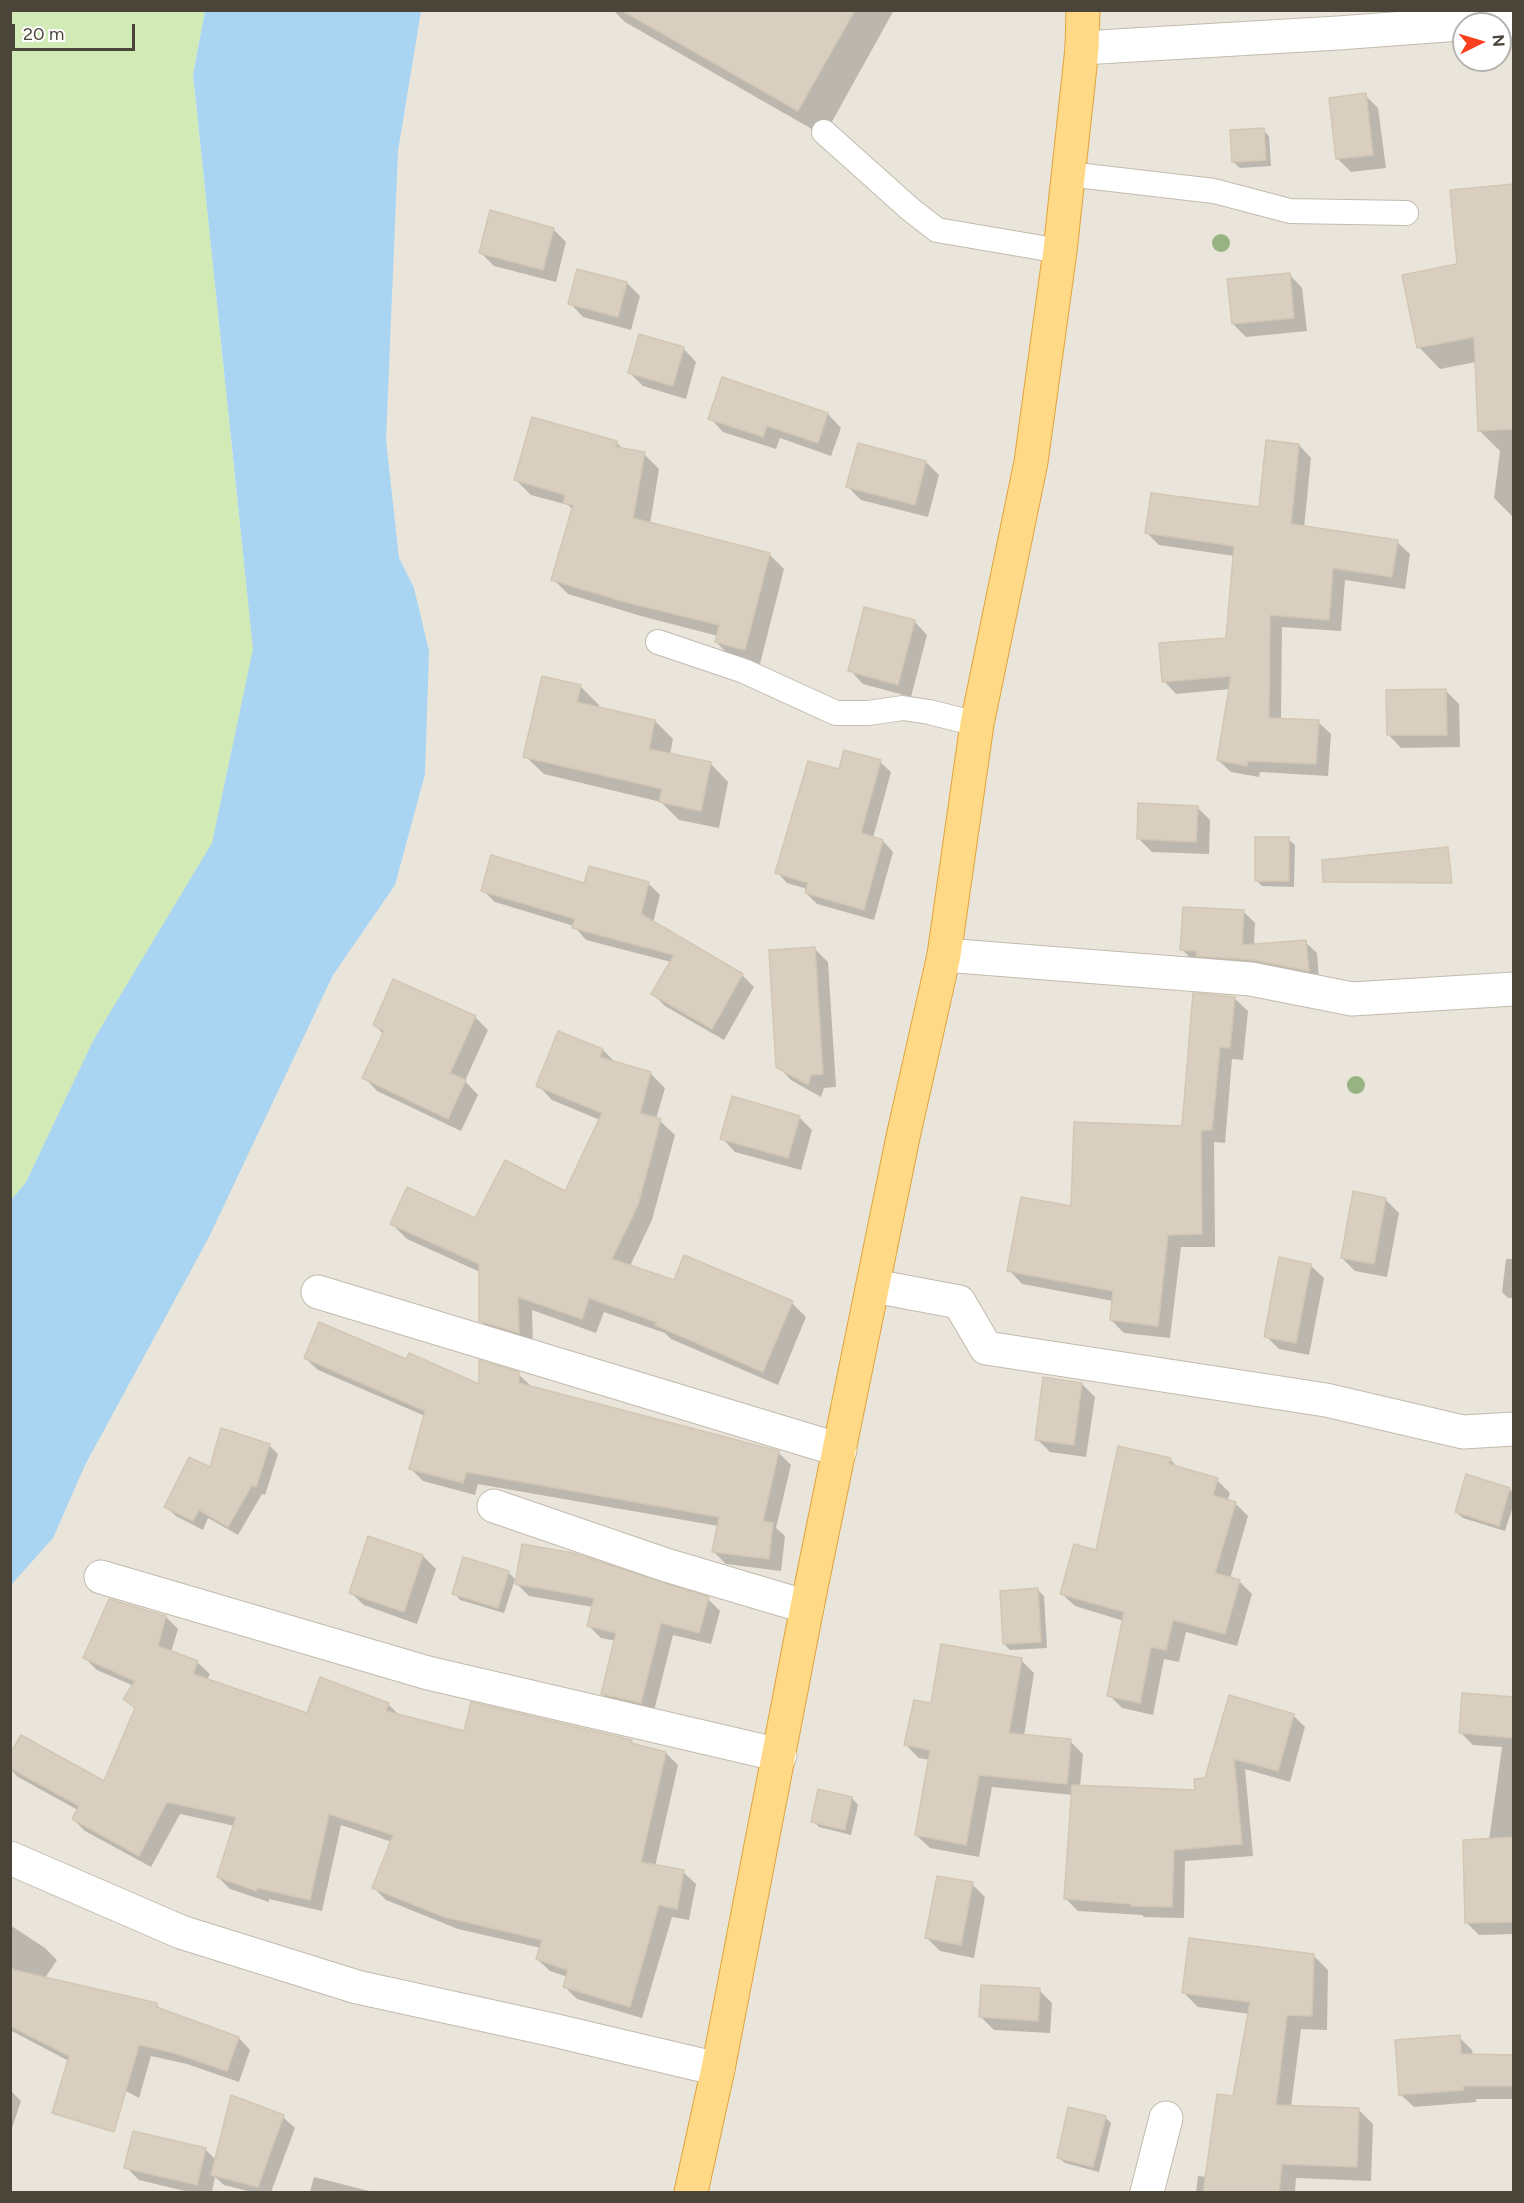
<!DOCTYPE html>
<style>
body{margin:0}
#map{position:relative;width:1524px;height:2203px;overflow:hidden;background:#f6f3ec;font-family:Figtree,sans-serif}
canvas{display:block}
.frame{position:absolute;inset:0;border:12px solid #4b4439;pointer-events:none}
.north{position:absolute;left:1452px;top:12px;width:60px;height:60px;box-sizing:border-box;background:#fff;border:2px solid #b7b4b0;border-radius:50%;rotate:85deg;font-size:16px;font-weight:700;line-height:24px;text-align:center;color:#4b4439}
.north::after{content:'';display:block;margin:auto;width:21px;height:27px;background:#fc3f1d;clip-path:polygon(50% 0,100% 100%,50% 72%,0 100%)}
.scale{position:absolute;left:12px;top:24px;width:123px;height:27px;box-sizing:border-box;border:3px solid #4b4439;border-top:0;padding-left:8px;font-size:18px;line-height:21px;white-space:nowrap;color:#4b4439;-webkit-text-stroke:4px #fff;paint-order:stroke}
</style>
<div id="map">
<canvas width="1524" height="2203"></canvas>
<div class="frame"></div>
<div class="north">N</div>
<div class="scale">20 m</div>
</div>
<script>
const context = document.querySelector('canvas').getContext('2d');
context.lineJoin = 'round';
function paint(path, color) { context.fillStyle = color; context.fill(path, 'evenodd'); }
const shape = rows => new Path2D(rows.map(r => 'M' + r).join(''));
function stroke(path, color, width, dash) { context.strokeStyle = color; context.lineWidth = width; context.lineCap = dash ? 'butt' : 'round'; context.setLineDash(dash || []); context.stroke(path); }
paint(shape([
 [406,11,1513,11,1513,2192,11,2192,11,1242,218,647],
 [1464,24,1500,24,1500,60,1464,60]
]), '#eae5da');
paint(shape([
 [11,11,205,11,193,74,253,649,212,843,94,1039,26,1182,11,1200]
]), '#d2eab5');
paint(shape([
 [205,11,421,11,398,151,386,440,399,558,414,588,429,651,425,774,395,885,333,975,209,1237,85,1465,53,1538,11,1585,11,1200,26,1182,94,1039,212,843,253,649,193,74]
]), '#a9d4f2');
paint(shape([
 [613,10,894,10,824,136,625,22],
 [1365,95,1378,108,1386,168,1351,172,1338,159],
 [1263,130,1269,136,1271,166,1240,168,1233,162],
 [1514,186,1514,518,1494,498,1500,451,1479,430,1476,362,1440,369,1419,347,1458,265],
 [553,229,566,242,556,282,494,266,480,252],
 [1289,274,1302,288,1307,331,1246,337,1233,324],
 [627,283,640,296,631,330,583,317,570,303],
 [683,348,696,362,686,399,643,386,630,373],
 [723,379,828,414,841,428,831,456,780,438,776,449,723,432,710,418],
 [616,442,624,450,644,454,659,469,650,524,769,554,784,569,760,664,731,657,716,642,718,636,641,616,568,594,553,579,573,510,568,505,531,495,516,480],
 [1299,445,1311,458,1304,528,1397,542,1410,554,1405,589,1345,580,1341,631,1282,627,1281,720,1318,722,1331,734,1328,776,1260,772,1259,777,1231,772,1218,760,1231,689,1176,694,1164,681,1227,639,1235,556,1159,545,1147,533,1261,509],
 [926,462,939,475,928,517,861,500,848,487],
 [914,621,927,635,911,697,863,684,850,670],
 [580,686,599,705,598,708,655,721,673,739,670,755,710,763,728,782,719,828,679,820,661,802,544,774,525,756],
 [1446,691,1459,704,1460,747,1401,748,1388,734],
 [880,762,891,772,873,838,883,841,893,852,874,920,817,904,806,893,807,889,787,883,777,872],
 [1197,807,1210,820,1209,854,1152,852,1138,838],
 [1288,839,1295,845,1294,887,1262,886,1256,880],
 [648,883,660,895,653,923,742,975,754,987,724,1040,665,1006,653,994,671,962,586,940,574,926,495,902,483,890],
 [1244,912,1255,923,1254,945,1305,942,1317,953,1319,981,1193,961,1182,949],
 [815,949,828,962,836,1087,824,1088,821,1097,791,1080,778,1066],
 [1234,998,1248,1011,1243,1060,1232,1059,1225,1143,1214,1142,1215,1247,1181,1247,1170,1338,1124,1333,1111,1320,1113,1301,1022,1284,1009,1270,1072,1208,1183,1127],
 [475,1017,488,1030,465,1081,478,1095,461,1131,377,1091,364,1077,384,1035,375,1025],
 [558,1033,603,1050,615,1062,650,1073,665,1088,656,1119,660,1121,675,1135,652,1220,630,1266,674,1282,792,1303,806,1317,778,1385,671,1339,665,1333,604,1312,596,1333,532,1310,533,1347,495,1335,481,1321,480,1272,407,1239,392,1224,476,1220,565,1194,600,1120,552,1100,538,1085],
 [799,1117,812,1130,801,1170,735,1152,722,1138],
 [1386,1200,1399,1213,1387,1277,1355,1271,1342,1258],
 [1506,1259,1514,1259,1514,1298,1508,1298,1502,1292],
 [1310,1265,1324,1278,1309,1355,1279,1349,1266,1336],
 [305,1358,407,1361,481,1386,518,1374,531,1386,778,1452,791,1465,776,1528,785,1536,781,1571,726,1564,714,1552,718,1526,478,1484,475,1495,423,1481,411,1469,425,1416,318,1370],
 [1082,1384,1095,1397,1086,1457,1050,1452,1037,1439],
 [269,1445,278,1454,265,1495,262,1494,238,1535,208,1518,203,1530,176,1516,166,1507,210,1469],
 [1170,1459,1179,1469,1217,1480,1230,1493,1227,1501,1235,1503,1248,1516,1230,1579,1239,1581,1252,1594,1237,1646,1186,1632,1179,1662,1164,1659,1153,1715,1122,1708,1109,1695,1124,1621,1075,1606,1062,1594],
 [1509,1489,1514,1493,1514,1503,1505,1531,1463,1518,1456,1512],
 [423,1556,436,1569,417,1624,364,1605,350,1592],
 [508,1572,515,1579,504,1613,460,1600,454,1593],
 [517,1584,708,1599,720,1611,711,1644,673,1635,653,1715,614,1706,602,1694,616,1641,601,1638,589,1626,593,1607,529,1596],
 [1037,1589,1044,1596,1047,1648,1010,1650,1004,1644],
 [166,1617,178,1629,171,1652,197,1662,210,1674,207,1680,308,1714,388,1704,400,1716,465,1733,631,1741,636,1746,666,1753,678,1765,655,1867,683,1872,696,1884,689,1920,672,1917,642,2018,577,1999,565,1987,568,1977,550,1971,537,1959,541,1948,458,1929,386,1900,374,1888,392,1842,341,1825,322,1911,269,1899,269,1902,230,1889,218,1877,235,1826,180,1814,151,1867,85,1831,73,1819,78,1810,18,1777,10,1769,10,1757,105,1783,136,1710,125,1699,134,1686,97,1670,85,1658],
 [1021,1660,1034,1673,1024,1736,1070,1741,1083,1754,1080,1787,1197,1792,1207,1780,1230,1697,1293,1715,1305,1727,1290,1782,1245,1769,1253,1856,1185,1861,1184,1918,1144,1917,1142,1915,1078,1911,1066,1899,1073,1795,992,1787,979,1857,930,1848,916,1835,930,1760,919,1758,906,1745,932,1705],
 [1514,1699,1514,1934,1479,1935,1467,1923,1489,1840,1502,1747,1473,1745,1460,1732],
 [852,1798,858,1805,851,1835,819,1827,813,1821],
 [972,1884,985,1897,974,1958,940,1951,927,1938],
 [10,1925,45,1948,57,1960,45,1978,156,2004,163,2011,239,2038,250,2050,239,2082,187,2064,151,2056,139,2098,10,2030,10,1970,19,1972,10,1967],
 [1314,1956,1328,1970,1327,2030,1301,2029,1291,2107,1359,2110,1373,2124,1371,2181,1296,2178,1295,2192,1196,2192,1198,2176,1207,2177,1235,2098,1250,2014,1198,2007,1184,1993],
 [1039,1990,1052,2003,1050,2033,994,2030,980,2016],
 [1459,2037,1472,2050,1473,2056,1514,2056,1514,2099,1476,2099,1476,2102,1414,2107,1400,2094],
 [10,2090,21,2101,10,2134],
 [232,2097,283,2117,295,2128,271,2192,251,2192,224,2185,215,2177,212,2192,189,2192,139,2180,126,2167,206,2150,216,2160],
 [1105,2117,1111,2123,1099,2172,1065,2163,1058,2157],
 [314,2177,373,2192,310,2192]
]), '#0003');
const building = shape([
 [621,10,855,10,798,111,621,10],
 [1366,93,1373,155,1336,159,1329,98,1366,93],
 [1264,128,1266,160,1232,162,1230,130,1264,128],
 [1514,184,1514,429,1478,431,1474,337,1417,348,1402,275,1457,264,1450,190,1514,184],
 [490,210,554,228,543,270,479,253,490,210],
 [577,269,627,282,618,317,568,304,577,269],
 [1290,273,1294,318,1232,324,1227,279,1290,273],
 [639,334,684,347,673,386,628,373,639,334],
 [722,377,828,413,818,443,767,426,763,437,708,419,722,377],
 [532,417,617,441,616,447,645,452,633,518,770,553,745,650,715,642,719,625,625,602,551,580,573,505,563,503,565,495,514,480,532,417],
 [1266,440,1299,444,1291,524,1398,540,1392,577,1333,568,1329,620,1270,615,1269,718,1319,720,1316,764,1248,761,1247,766,1217,760,1231,676,1162,682,1159,643,1226,638,1234,546,1145,533,1151,493,1259,507,1266,440],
 [858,443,926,461,915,505,846,487,858,443],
 [864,607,915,620,898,685,848,671,864,607],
 [542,676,581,685,577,702,655,720,649,749,711,762,701,811,659,802,662,789,523,757,542,676],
 [1446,689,1447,735,1387,735,1386,690,1446,689],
 [844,750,881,760,861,833,883,840,864,910,805,893,808,883,775,873,808,761,839,769,844,750],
 [1138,803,1198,806,1196,842,1137,839,1138,803],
 [1255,837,1289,837,1289,881,1255,881,1255,837],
 [1448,847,1452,883,1323,882,1322,860,1448,847],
 [491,855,584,883,589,866,649,882,641,914,743,974,712,1029,651,994,674,955,572,928,575,919,481,891,491,855],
 [1183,907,1244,910,1242,945,1306,940,1309,971,1253,960,1196,956,1197,951,1180,950,1183,907],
 [815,947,823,1074,811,1075,808,1085,776,1067,769,950,815,947],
 [393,979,476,1016,450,1073,466,1080,448,1119,362,1078,384,1031,373,1025,393,979],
 [1193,993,1235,997,1230,1048,1220,1047,1212,1130,1201,1130,1202,1234,1168,1235,1158,1326,1110,1320,1113,1291,1007,1271,1021,1197,1071,1206,1074,1122,1182,1126,1193,993],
 [558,1031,603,1049,600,1057,651,1072,640,1113,661,1119,638,1205,612,1259,674,1280,684,1255,793,1301,763,1372,655,1325,656,1322,589,1298,582,1319,518,1297,519,1333,479,1321,479,1264,390,1224,407,1187,475,1218,505,1160,565,1191,602,1113,536,1086,558,1031],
 [732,1096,800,1116,788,1158,720,1139,732,1096],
 [1353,1191,1386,1198,1374,1264,1341,1258,1353,1191],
 [1279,1257,1311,1264,1296,1343,1264,1337,1279,1257],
 [319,1322,406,1359,409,1353,479,1384,479,1360,519,1372,519,1383,779,1451,763,1521,773,1523,769,1559,712,1552,719,1517,466,1472,463,1483,409,1469,425,1411,304,1358,319,1322],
 [1043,1377,1082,1383,1074,1445,1035,1440,1043,1377],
 [221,1428,270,1444,256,1487,252,1485,228,1527,199,1510,193,1521,164,1507,189,1457,210,1467,221,1428],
 [1118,1446,1171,1458,1169,1464,1218,1478,1213,1495,1236,1502,1215,1573,1240,1580,1225,1634,1173,1620,1166,1650,1151,1647,1140,1703,1107,1696,1124,1612,1060,1594,1074,1544,1096,1550,1118,1446],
 [1466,1474,1510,1488,1499,1526,1455,1512,1466,1474],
 [368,1536,423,1555,404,1612,349,1593,368,1536],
 [522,1544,573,1553,709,1597,699,1633,661,1623,641,1703,601,1694,616,1633,587,1626,594,1598,515,1584,522,1544],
 [463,1557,509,1571,498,1608,452,1594,463,1557],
 [1038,1588,1041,1642,1003,1644,1000,1591,1038,1588],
 [109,1599,166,1616,158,1646,198,1661,193,1674,307,1713,320,1677,389,1703,386,1711,464,1731,471,1702,632,1740,631,1743,666,1752,641,1862,684,1870,677,1909,659,1905,630,2007,563,1987,568,1970,536,1959,542,1940,444,1917,372,1888,393,1835,329,1814,310,1900,257,1888,256,1891,217,1877,236,1817,167,1802,139,1856,72,1819,79,1806,10,1768,10,1754,21,1735,104,1781,135,1708,123,1699,135,1681,83,1658,109,1599],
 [941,1644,1022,1658,1009,1733,1071,1739,1067,1784,979,1775,966,1845,915,1835,930,1750,904,1745,914,1700,931,1703,941,1644],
 [1462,1693,1514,1697,1514,1738,1459,1733,1462,1693],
 [1229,1695,1294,1714,1278,1771,1234,1759,1242,1844,1174,1850,1172,1907,1131,1906,1131,1904,1064,1899,1072,1785,1195,1790,1194,1779,1205,1778,1229,1695],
 [818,1789,852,1797,845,1830,811,1822,818,1789],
 [1514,1837,1514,1922,1465,1923,1463,1840,1514,1837],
 [937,1876,973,1882,961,1945,925,1938,937,1876],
 [1189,1938,1314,1954,1312,2016,1287,2015,1276,2105,1359,2108,1357,2167,1282,2164,1279,2193,1203,2193,1217,2094,1233,2096,1250,2002,1182,1993,1189,1938],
 [10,1969,157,2003,156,2007,239,2037,227,2071,174,2053,139,2045,114,2132,52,2113,69,2056,10,2026,10,1969],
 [981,1985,1040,1988,1038,2021,979,2017,981,1985],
 [1460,2035,1461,2054,1514,2055,1514,2086,1463,2086,1464,2090,1399,2095,1395,2040,1460,2035],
 [231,2095,284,2115,258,2187,211,2175,231,2095],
 [1068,2107,1106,2116,1093,2167,1057,2158,1068,2107],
 [133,2131,206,2148,197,2185,124,2168,133,2131]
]);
paint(building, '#d8cfc1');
stroke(building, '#d3c7b4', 1.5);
const service = shape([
 [824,132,910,209,937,230,1060,251],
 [1068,174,1214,191,1290,211,1406,213],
 [658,642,744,671,836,713,868,713,903,708,929,712,977,724]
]);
const minor = shape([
 [1082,48,1338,33,1514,20],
 [944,955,1251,979,1352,999,1514,989],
 [874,1286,959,1302,986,1348,1326,1400,1463,1432,1514,1429],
 [318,1292,840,1450],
 [494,1506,666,1565,807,1607],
 [101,1577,428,1673,780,1755],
 [10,1858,181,1932,357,1987,553,2030,718,2069],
 [1147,2192,1166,2118]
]);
const trunk = shape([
 [691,2192,718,2069,807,1607,903,1137,944,955,977,724,1031,462,1060,251,1082,48,1083,10]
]);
stroke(service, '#c2bbae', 26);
stroke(minor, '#c2bbae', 35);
stroke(trunk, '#e0a43c', 35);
stroke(service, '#fff', 24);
stroke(minor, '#fff', 33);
stroke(trunk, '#ffd985', 33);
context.fillStyle = '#97b381';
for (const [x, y] of [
 [1221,243],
 [1356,1085]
]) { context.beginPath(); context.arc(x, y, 9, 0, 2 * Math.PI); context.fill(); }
</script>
